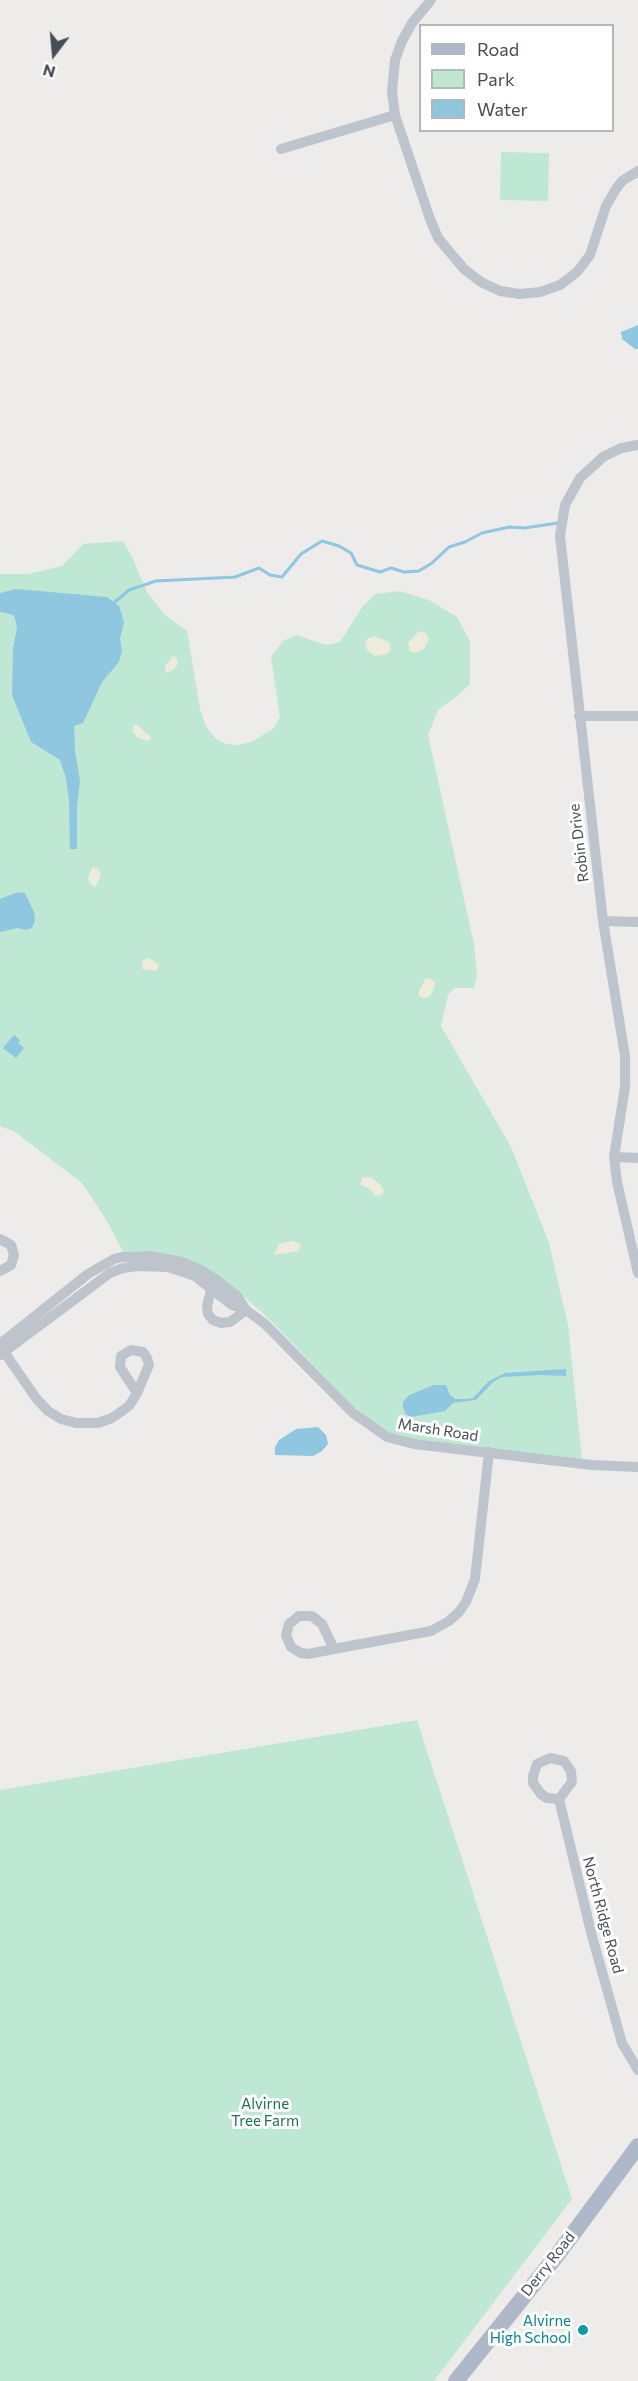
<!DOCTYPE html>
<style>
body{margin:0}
#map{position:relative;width:638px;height:2381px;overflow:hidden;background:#eeeceb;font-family:Commissioner,sans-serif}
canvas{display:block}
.legend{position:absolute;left:419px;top:24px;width:195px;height:108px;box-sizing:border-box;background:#fff;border:2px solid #b5b8bb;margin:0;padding:8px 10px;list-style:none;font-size:18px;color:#464d56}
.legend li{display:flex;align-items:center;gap:12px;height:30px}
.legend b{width:30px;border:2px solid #b5b8bb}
.north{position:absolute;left:24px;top:24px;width:60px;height:60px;-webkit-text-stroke:4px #fff;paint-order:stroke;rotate:196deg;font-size:16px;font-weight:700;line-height:24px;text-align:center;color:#464d56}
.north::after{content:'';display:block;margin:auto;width:21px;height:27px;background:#464d56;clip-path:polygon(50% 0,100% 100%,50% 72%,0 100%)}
</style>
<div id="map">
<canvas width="638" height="2381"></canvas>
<ul class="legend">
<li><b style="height:8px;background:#aeb8c8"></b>Road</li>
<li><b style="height:16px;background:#bee8d3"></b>Park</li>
<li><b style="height:16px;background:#8fc6e0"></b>Water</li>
</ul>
<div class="north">N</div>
</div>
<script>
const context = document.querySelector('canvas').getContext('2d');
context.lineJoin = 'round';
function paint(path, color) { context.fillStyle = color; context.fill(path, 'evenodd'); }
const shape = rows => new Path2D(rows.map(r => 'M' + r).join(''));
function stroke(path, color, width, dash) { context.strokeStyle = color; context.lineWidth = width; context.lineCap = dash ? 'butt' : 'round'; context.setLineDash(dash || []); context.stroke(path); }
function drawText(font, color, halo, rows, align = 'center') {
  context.font = font + ' Commissioner,sans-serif'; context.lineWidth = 6; context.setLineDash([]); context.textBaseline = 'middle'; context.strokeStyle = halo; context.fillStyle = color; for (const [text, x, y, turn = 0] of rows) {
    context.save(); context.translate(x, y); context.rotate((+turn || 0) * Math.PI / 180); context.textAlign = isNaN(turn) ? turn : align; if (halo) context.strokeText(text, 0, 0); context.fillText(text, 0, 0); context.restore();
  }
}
paint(shape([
 [501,152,549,153,548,201,500,200],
 [123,541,132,557,147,592,165,615,187,631,200,709,206,726,215,738,226,744,238,745,253,741,274,728,280,717,271,657,283,641,296,635,326,645,340,642,363,606,375,594,399,591,429,600,457,617,470,641,470,684,456,697,438,710,428,735,474,944,477,975,474,988,454,988,448,995,441,1026,511,1147,549,1243,568,1325,582,1459,415,1440,395,1436,381,1429,353,1406,268,1318,241,1294,182,1257,151,1251,123,1252,107,1221,82,1183,15,1132,0,1126,0,574,28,574,62,566,83,544],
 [417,1720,572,2199,434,2381,0,2381,0,1790]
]), '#bee8d3');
paint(shape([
 [419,631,426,633,429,640,424,649,415,653,410,651,408,643],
 [374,636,389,642,391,650,387,654,375,656,367,650,365,644,367,639],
 [173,656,177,658,178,664,173,670,165,673,165,666],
 [134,725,137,725,151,737,150,740,146,741,138,738,132,731],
 [92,867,99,869,101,875,96,887,91,885,88,879],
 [149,958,158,964,158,969,155,971,142,969,142,961],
 [430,978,435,983,435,986,430,996,423,999,419,996,419,992,425,979],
 [363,1177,370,1177,381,1185,384,1192,382,1195,375,1196,370,1189,360,1184],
 [291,1241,301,1244,299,1251,274,1255,279,1244]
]), '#eeebdd');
paint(shape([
 [638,325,638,349,635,349,622,339,621,332],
 [16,589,107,597,119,606,124,622,120,639,122,651,119,662,102,682,83,723,74,726,75,751,80,781,77,807,77,849,70,849,69,800,66,778,60,760,31,742,12,695,13,649,17,627,14,615,0,612,0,593],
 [18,892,25,893,34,912,35,921,32,928,26,930,18,928,0,932,0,899],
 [14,1035,20,1040,18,1043,24,1048,16,1058,3,1048],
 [566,1369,566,1376,540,1375,502,1377,493,1382,476,1400,453,1403,445,1411,411,1417,406,1414,403,1407,403,1402,409,1395,434,1385,446,1385,450,1395,455,1399,467,1399,473,1398,489,1381,505,1373],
 [318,1427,326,1435,328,1444,322,1451,313,1456,275,1455,275,1447,279,1440,296,1429]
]), '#8fc6e0');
stroke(shape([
 [115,602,129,590,156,581,235,577,259,568,270,575,282,577,301,554,322,541,339,546,351,553,357,565,380,572,391,568,404,572,419,571,432,563,449,547,465,542,482,533,509,527,524,528,558,523]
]), '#8fc6e0', 3);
stroke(shape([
 [431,0,412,23,402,41,395,60,392,91,395,115,430,219,438,238,464,269,481,282,500,291,520,294,540,292,560,285,577,272,590,255,606,206,616,189,622,181,638,171],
 [281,149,395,115],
 [638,445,621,448,603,457,580,478,565,505,560,536,603,921,625,1056,625,1087,614,1157,617,1182,638,1273],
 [579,716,638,716],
 [603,921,638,922],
 [614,1157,638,1158],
 [0,1239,11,1245,14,1255,11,1265,0,1271],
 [216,1284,210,1294,207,1306,208,1314,213,1320,221,1323,230,1322,246,1310],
 [0,1344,88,1274,114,1259,122,1257,151,1256,182,1262,199,1269,218,1281,238,1297,246,1310],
 [0,1346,36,1398,48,1411,61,1419,76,1423,98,1423,112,1418,129,1406,137,1393,149,1365,147,1358,143,1352,131,1350,121,1356,120,1367,137,1393],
 [0,1355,110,1273,123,1268,137,1266,168,1267,195,1276,232,1305,246,1310,265,1324,353,1413,387,1437,414,1444,592,1465,638,1467],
 [334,1649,322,1624,312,1616,299,1616,289,1624,286,1635,291,1647,301,1653,308,1654,334,1649,431,1631,449,1621,459,1612,466,1602,475,1579,489,1452],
 [550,1758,564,1761,571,1771,572,1782,559,1799,547,1798,541,1794,533,1783,533,1776,537,1764,550,1758],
 [559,1799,592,1936,622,2043,638,2070]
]), '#bec4cc', 10);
stroke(shape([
 [456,2381,558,2254,638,2146]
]), '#aeb8c8', 16);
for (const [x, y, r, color] of [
 [583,2330,6,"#0f9aa8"]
]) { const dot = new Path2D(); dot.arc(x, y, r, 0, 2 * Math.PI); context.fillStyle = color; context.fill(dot); stroke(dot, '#fff', 2); }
drawText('15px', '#464d56', '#fff', [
 ["Robin Drive",579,843,-97],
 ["Marsh Road",438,1430,9],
 ["North Ridge Road",603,1915,75],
 ["Derry Road",548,2264,-52]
]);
drawText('15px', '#216e50', '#fff', [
 ["Alvirne",265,2104],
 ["Tree Farm",265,2121]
]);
drawText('15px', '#0d838f', '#fff', [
 ["Alvirne",571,2321],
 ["High School",571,2338]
], 'right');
</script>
